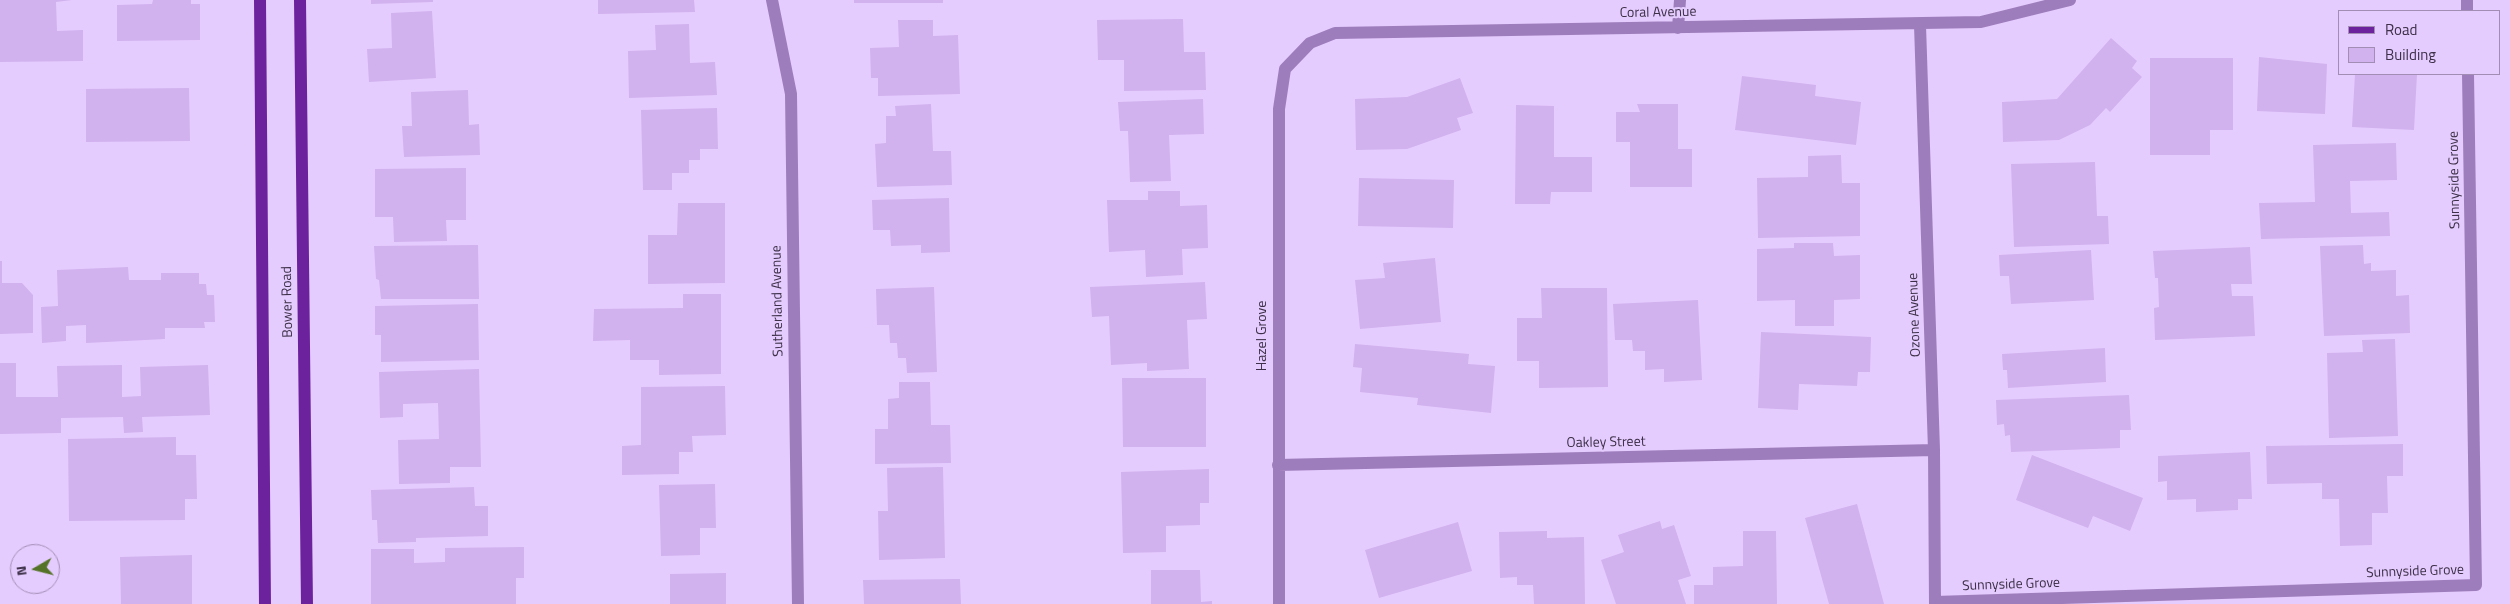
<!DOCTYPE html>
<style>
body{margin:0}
#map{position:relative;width:2510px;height:604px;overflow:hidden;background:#e5ccfe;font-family:"Titillium Web",sans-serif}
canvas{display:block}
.legend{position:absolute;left:2338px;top:10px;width:162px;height:65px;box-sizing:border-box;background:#e5ccfe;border:1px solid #a28eb5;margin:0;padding:6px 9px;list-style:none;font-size:15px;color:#3d3048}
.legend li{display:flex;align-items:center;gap:10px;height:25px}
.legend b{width:25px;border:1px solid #a28eb5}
.north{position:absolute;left:10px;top:544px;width:50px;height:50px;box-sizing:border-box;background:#e5ccfe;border:1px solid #a28eb5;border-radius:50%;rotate:262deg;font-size:14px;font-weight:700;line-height:20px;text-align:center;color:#3d3048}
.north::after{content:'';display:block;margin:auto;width:18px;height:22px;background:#557328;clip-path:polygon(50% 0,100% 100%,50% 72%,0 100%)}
</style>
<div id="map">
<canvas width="2510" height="604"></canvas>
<ul class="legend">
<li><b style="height:6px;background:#6d229d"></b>Road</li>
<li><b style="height:14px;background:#d1b1ee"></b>Building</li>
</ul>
<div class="north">N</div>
</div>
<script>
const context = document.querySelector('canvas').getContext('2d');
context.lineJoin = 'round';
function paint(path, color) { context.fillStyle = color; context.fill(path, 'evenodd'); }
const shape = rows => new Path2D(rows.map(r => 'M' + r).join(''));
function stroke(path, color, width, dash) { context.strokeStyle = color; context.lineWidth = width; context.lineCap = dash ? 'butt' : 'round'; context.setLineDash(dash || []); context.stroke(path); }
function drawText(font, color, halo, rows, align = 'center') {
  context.font = font + ' "Titillium Web",sans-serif'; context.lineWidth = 4; context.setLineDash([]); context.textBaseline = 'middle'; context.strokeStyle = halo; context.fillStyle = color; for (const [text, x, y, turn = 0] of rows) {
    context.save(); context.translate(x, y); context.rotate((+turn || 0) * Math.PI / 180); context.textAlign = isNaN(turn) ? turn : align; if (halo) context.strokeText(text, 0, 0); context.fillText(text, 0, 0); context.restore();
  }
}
paint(shape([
 [0,0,72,0,56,2,57,31,83,30,83,61,0,62],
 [153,0,191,0,191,4,200,4,200,40,117,41,117,5,152,4],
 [371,0,433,0,433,2,371,4],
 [598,0,694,0,695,12,598,14],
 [854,0,943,0,943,3,854,3],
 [432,11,436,78,369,82,367,49,392,48,391,13],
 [1183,19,1184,52,1205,52,1206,90,1124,91,1124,60,1098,60,1097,20],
 [898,20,933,20,933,36,958,35,960,94,878,96,878,78,871,78,870,48,899,47],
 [689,24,690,63,715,62,717,95,629,98,628,51,656,50,655,25],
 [2111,38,2137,61,2132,68,2142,77,2110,112,2106,108,2090,125,2059,140,2003,142,2002,102,2057,99],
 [2259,57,2327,64,2325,114,2257,111],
 [2150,58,2233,58,2233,130,2210,130,2210,155,2150,155],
 [2355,74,2417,74,2414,130,2352,127],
 [1742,76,1816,85,1815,96,1861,102,1856,145,1735,130],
 [1460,78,1473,113,1457,118,1461,130,1407,149,1356,150,1355,99,1407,97],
 [189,88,190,141,86,142,86,89],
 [468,90,469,125,479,124,480,155,404,157,402,126,412,126,411,92],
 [1203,99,1204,134,1169,135,1171,181,1130,182,1128,131,1120,131,1118,102],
 [931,104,933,151,951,151,952,185,877,187,875,144,886,143,886,116,896,116,895,106],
 [1637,104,1678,104,1678,149,1692,149,1692,187,1630,187,1630,142,1616,142,1616,112,1640,112],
 [1516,105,1554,106,1554,157,1592,157,1592,192,1551,192,1550,204,1515,204],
 [717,108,718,149,700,149,700,160,689,160,689,173,672,173,672,190,643,190,641,110],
 [2396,143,2397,180,2350,181,2351,213,2389,212,2390,236,2261,239,2259,203,2315,202,2313,145],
 [1841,155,1842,183,1860,183,1860,236,1758,238,1757,178,1808,177,1808,156],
 [2095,162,2097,216,2108,216,2109,244,2014,247,2011,164],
 [466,168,466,220,446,220,447,241,394,242,393,217,375,217,375,169],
 [1359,178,1454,180,1453,228,1358,226],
 [1148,191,1180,191,1180,206,1207,205,1208,248,1182,249,1183,275,1146,277,1145,250,1109,252,1107,200,1148,200],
 [949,198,950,252,921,253,921,245,891,246,890,230,873,230,872,200],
 [678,203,725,203,725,283,648,284,648,235,677,235],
 [1794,243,1833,243,1834,256,1860,255,1860,299,1834,300,1834,326,1795,326,1795,300,1757,301,1757,249,1794,248],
 [478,245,479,299,381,299,379,280,376,279,374,246],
 [2363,245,2364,264,2371,263,2371,271,2396,270,2396,296,2409,295,2410,333,2324,336,2320,246],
 [2250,247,2252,284,2231,284,2232,296,2253,296,2255,336,2155,340,2154,308,2159,307,2158,278,2155,278,2153,251],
 [2091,250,2094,300,2011,304,2009,276,2000,276,1999,255],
 [1435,258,1441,322,1360,329,1355,280,1385,278,1383,263],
 [0,261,2,261,2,283,22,283,33,295,33,333,0,334],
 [128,267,129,280,161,280,161,273,199,273,199,284,206,284,207,295,214,295,215,322,204,322,205,328,165,328,165,339,86,343,86,325,66,326,66,341,42,343,41,307,58,306,57,270],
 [1205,282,1207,319,1187,320,1189,369,1147,371,1147,363,1111,365,1109,316,1092,317,1090,287],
 [934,287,937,372,907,373,906,358,898,358,897,343,890,343,889,325,877,325,876,289],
 [1541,288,1607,288,1608,387,1539,388,1539,361,1517,361,1517,318,1542,318],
 [683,294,721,294,721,374,659,375,659,360,630,360,630,340,593,341,594,309,683,308],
 [1698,300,1702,380,1664,382,1664,369,1645,370,1645,351,1633,351,1632,340,1615,340,1613,304],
 [478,304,479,360,381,362,381,335,375,335,375,306],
 [1761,332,1871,337,1870,372,1858,372,1857,386,1799,384,1798,410,1758,408],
 [2395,339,2398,436,2329,438,2327,353,2363,352,2362,340],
 [1355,344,1469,354,1468,364,1495,366,1491,413,1417,405,1418,398,1360,392,1362,368,1353,367],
 [2105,348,2106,382,2008,388,2007,370,2003,370,2002,354],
 [0,363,16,363,16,397,58,397,57,366,122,365,122,397,141,396,140,367,208,365,210,415,142,417,143,432,124,433,123,417,61,418,61,433,0,434],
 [479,369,481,467,450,467,450,483,399,484,398,440,439,439,438,403,403,404,403,417,380,418,379,372],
 [1122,378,1206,378,1206,447,1123,447],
 [899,382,930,382,931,425,950,425,951,463,875,464,875,429,888,429,888,399,899,398],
 [725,386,726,435,692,436,693,452,679,452,679,474,622,475,622,446,641,445,641,387],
 [2129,395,2131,430,2120,430,2120,448,2011,452,2010,435,2005,436,2004,424,1997,425,1996,400],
 [176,437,176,455,196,455,197,499,185,499,185,520,69,521,68,439],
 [2403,444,2403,476,2387,476,2388,513,2372,513,2372,545,2340,546,2339,499,2322,499,2322,483,2267,484,2266,446],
 [2250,452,2252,499,2238,499,2238,510,2196,512,2196,499,2167,500,2167,481,2158,482,2158,456],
 [2032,455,2143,498,2130,531,2093,516,2088,528,2016,500],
 [943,467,945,558,879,560,878,511,888,511,887,468],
 [1209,469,1209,503,1200,503,1200,525,1166,526,1166,552,1123,553,1121,472],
 [715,484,716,528,700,528,700,555,661,556,659,485],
 [474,487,475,506,488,506,488,536,416,538,416,542,378,543,377,520,372,520,371,490],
 [1857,504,1884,604,1829,604,1805,518],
 [1660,521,1662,529,1674,525,1691,576,1678,580,1686,604,1616,604,1601,560,1624,552,1618,535],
 [1458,522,1472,571,1379,598,1365,550],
 [1547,531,1547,538,1584,537,1585,604,1534,604,1533,585,1517,585,1517,577,1500,578,1499,532],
 [1743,531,1776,531,1777,604,1694,604,1694,585,1713,585,1713,567,1743,566],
 [524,547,524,578,516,578,516,604,371,604,371,549,414,549,414,563,445,562,445,548],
 [192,555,192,604,121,604,120,557],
 [1151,570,1200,570,1201,602,1212,601,1212,604,1151,604],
 [726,573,726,604,670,604,670,574],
 [960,579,961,604,864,604,863,580]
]), '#d1b1ee');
stroke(shape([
 [772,0,791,94,798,604],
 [2467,0,2467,11],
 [1920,25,1934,450,1935,604],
 [1678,28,1680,0],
 [1278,465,1934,450],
 [1935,602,2476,585,2468,74],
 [1279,604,1279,109,1285,69,1310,43,1335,33,1981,22,2070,0]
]), '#9e7dbc', 12);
stroke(shape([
 [260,0,265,604],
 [300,0,307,604]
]), '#6d229d', 12);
drawText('14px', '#3d3048', '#e5ccfe', [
 ["Coral Avenue",1658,13,-1],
 ["Sunnyside Grove",2455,180,-91],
 ["Sutherland Avenue",778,301,-91],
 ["Bower Road",288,302,-91],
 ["Ozone Avenue",1915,315,-92],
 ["Hazel Grove",1263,336,-90],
 ["Oakley Street",1606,443,-1],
 ["Sunnyside Grove",2415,572,-2],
 ["Sunnyside Grove",2011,585,-2]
]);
</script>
